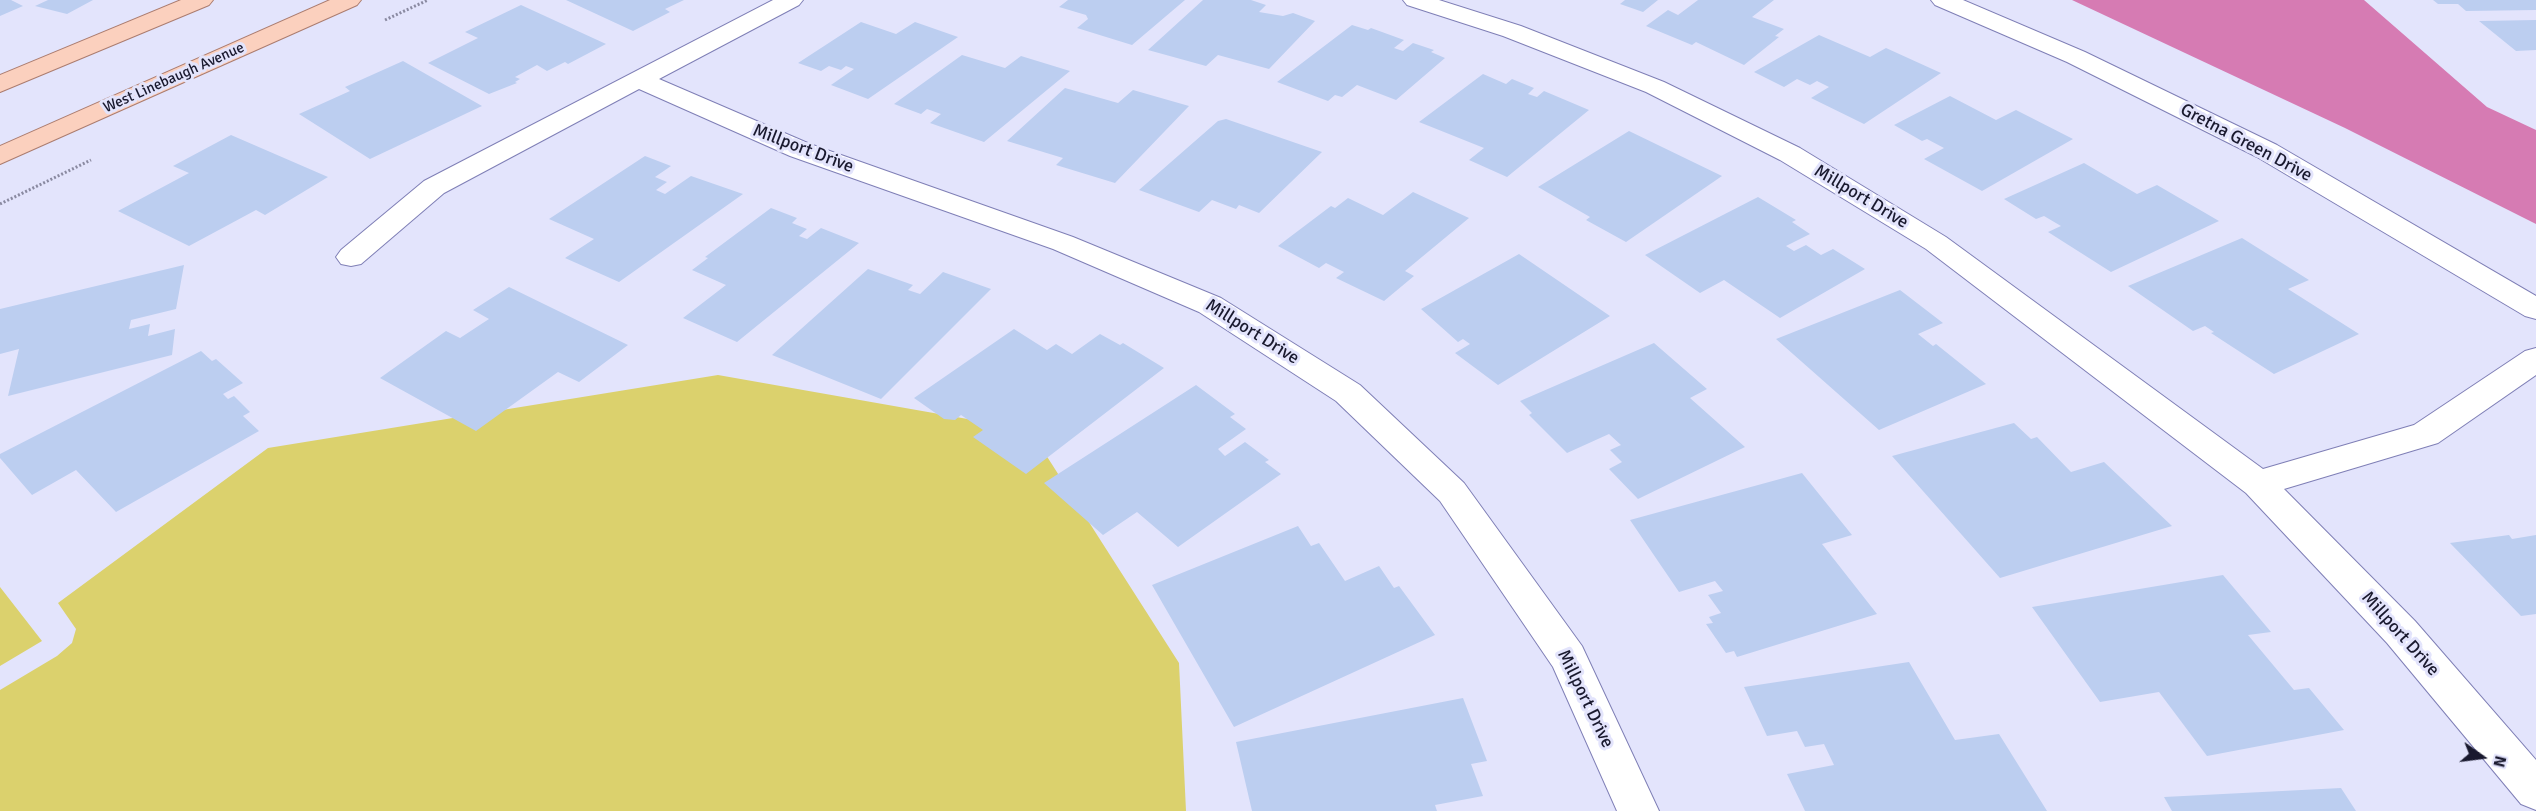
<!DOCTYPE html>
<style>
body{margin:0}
#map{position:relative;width:2536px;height:811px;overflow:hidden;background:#e3e4fc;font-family:Signika,sans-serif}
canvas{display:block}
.north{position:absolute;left:2452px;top:727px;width:60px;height:60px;-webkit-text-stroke:4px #e3e4fc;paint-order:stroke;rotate:104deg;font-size:16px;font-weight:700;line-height:24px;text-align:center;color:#19192e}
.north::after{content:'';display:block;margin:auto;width:21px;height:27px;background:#19192e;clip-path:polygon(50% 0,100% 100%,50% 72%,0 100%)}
</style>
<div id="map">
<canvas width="2536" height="811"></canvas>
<div class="north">N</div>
</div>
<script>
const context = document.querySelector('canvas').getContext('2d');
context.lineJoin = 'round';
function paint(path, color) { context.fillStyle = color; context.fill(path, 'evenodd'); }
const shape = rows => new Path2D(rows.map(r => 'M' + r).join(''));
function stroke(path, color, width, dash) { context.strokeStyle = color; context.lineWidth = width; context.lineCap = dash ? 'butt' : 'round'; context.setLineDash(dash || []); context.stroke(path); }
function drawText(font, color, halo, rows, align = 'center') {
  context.font = font + ' Signika,sans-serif'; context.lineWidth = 6; context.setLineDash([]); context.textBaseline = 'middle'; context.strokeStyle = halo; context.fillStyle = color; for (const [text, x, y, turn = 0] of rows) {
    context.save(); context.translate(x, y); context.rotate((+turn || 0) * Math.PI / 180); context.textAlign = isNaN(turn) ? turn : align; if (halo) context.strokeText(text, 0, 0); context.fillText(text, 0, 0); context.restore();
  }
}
paint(shape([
 [718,375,1030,430,1179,663,1186,811,0,811,0,690,57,656,72,643,76,629,58,603,268,448],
 [0,587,42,641,0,666]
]), '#dbd16d');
paint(shape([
 [2072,0,2364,0,2487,107,2536,130,2536,224,2345,128]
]), '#d67bb3');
paint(shape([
 [0,0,11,0,23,6,0,16],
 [48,0,93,0,67,14,35,6],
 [566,0,684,0,665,9,670,12,633,31],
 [1068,0,1185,0,1132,45,1077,28,1088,19,1086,15,1059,7],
 [1203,0,1251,0,1266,5,1259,12,1283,16,1293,13,1315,21,1269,69,1218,55,1206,66,1148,50],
 [1625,0,1658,0,1643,12,1620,4],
 [1698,0,1774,0,1752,17,1784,29,1775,36,1779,37,1744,65,1696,42,1692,45,1646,26,1668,10,1678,15],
 [2433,0,2536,0,2536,10,2466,11,2458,4,2438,4],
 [521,5,606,44,568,64,565,62,547,71,537,65,515,77,520,79,515,82,517,83,489,94,428,63,478,38,465,32],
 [2536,20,2536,50,2516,51,2479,21],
 [861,22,896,34,915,22,958,37,868,99,831,85,854,69,846,66,841,70,829,66,821,71,798,63],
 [1352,25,1368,30,1371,28,1404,40,1394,48,1403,51,1413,43,1434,50,1431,52,1445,58,1396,100,1357,85,1342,97,1335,95,1328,101,1277,82],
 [1819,35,1870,57,1886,48,1941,73,1864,124,1811,98,1829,87,1817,81,1810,85,1797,79,1784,87,1754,72],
 [962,55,1005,68,1021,56,1070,71,984,142,930,123,941,114,927,109,921,114,894,104],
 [403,61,482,106,370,159,299,114,350,91,345,87],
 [1483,74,1506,84,1512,79,1534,88,1528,94,1537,97,1544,91,1589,110,1507,177,1469,160,1484,148,1419,122],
 [1065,88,1118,103,1133,90,1189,106,1115,183,1056,165,1063,158,1007,141],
 [1950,96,1996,120,2016,110,2073,139,1982,191,1924,159,1944,148,1927,139,1922,141,1894,125],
 [1226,119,1322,152,1259,213,1239,205,1236,209,1212,200,1199,212,1139,190,1218,121],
 [1629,131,1722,176,1626,242,1586,220,1590,217,1538,187],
 [231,135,328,177,265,215,256,210,189,246,118,211,189,173,173,166],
 [645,156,671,166,655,177,667,182,656,190,665,194,691,176,743,194,619,282,565,258,594,239,549,219],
 [2084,163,2137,194,2157,185,2219,221,2111,272,2048,232,2061,226,2044,216,2036,219,2004,199],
 [1413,192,1469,218,1405,271,1414,276,1384,301,1336,278,1344,272,1326,263,1319,268,1278,246,1331,206,1335,208,1348,198,1383,215],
 [1758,197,1796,220,1792,222,1810,234,1786,246,1794,251,1806,245,1821,255,1833,249,1865,269,1780,318,1724,280,1700,293,1645,255],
 [771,208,797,218,792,223,807,229,799,236,807,239,821,228,859,243,737,342,683,318,726,285,692,270,708,258,705,257],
 [2242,238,2309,280,2288,289,2359,334,2274,374,2211,333,2214,332,2205,326,2193,331,2128,286],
 [1519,254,1610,316,1498,385,1455,353,1470,344,1463,339,1458,342,1421,309],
 [184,265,176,309,131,320,129,329,150,324,148,336,175,329,172,355,8,396,19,349,0,354,0,309],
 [868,269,913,285,908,290,920,294,943,272,991,289,881,399,772,355],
 [509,287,628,345,579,382,558,372,476,431,380,378,446,331,460,338,489,319,473,310],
 [1900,290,1943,323,1918,334,1933,346,1936,344,1986,384,1879,430,1776,339],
 [1014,329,1047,350,1056,344,1072,354,1100,334,1120,345,1123,343,1164,368,1026,474,973,437,983,430,961,415,955,420,944,419,914,398],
 [1654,343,1707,389,1690,398,1745,447,1638,499,1609,469,1622,462,1610,450,1621,445,1609,434,1567,453,1529,415,1532,413,1520,401],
 [201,351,212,361,216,359,243,383,223,394,228,399,234,396,250,412,243,416,259,431,116,512,76,470,32,495,0,458,0,454],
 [1196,385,1235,414,1230,417,1246,429,1218,449,1225,456,1245,442,1269,460,1265,462,1281,474,1178,547,1137,512,1103,535,1044,483],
 [2014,423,2031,439,2037,437,2071,472,2104,462,2172,526,2000,578,1892,456],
 [1802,473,1852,535,1822,544,1877,614,1737,657,1734,651,1726,653,1706,624,1713,623,1709,617,1721,613,1708,595,1723,591,1715,581,1679,592,1630,520],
 [1298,526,1311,546,1319,543,1345,581,1379,566,1394,588,1399,586,1435,635,1234,727,1152,585],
 [2509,535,2512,539,2536,535,2536,614,2521,616,2450,543],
 [2223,575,2271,632,2248,635,2294,690,2309,688,2344,730,2207,756,2159,692,2100,702,2032,607],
 [1909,662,1955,740,1999,734,2047,811,1805,811,1787,774,1834,765,1824,744,1805,747,1797,731,1767,736,1744,687],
 [1463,698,1487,761,1471,764,1483,796,1435,805,1437,811,1252,811,1236,742],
 [2341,788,2356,811,2172,811,2164,797]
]), '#bccef0');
const minor = shape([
 [773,0,803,0,799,5,659,79,810,144,1073,237,1221,298,1360,385,1464,483,1582,646,1659,811,1617,811,1553,667,1440,501,1336,401,1199,312,1053,249,790,156,639,89,444,193,361,264,351,266,341,264,336,257,341,250,424,181,773,0],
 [1403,0,1439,0,1521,26,1664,82,1800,148,1946,237,2263,469,2414,425,2525,351,2536,348,2536,375,2438,443,2284,489,2415,621,2536,760,2536,810,2521,804,2387,643,2246,493,1926,249,1780,160,1646,92,1503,36,1407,5,1403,0],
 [1931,0,1963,0,2085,52,2277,145,2536,296,2536,319,2525,316,2257,157,2067,62,1935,5,1931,0]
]);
const major = shape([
 [181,0,213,0,209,5,0,92,0,75,181,0],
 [330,0,361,0,357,5,0,164,0,146,330,0]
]);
stroke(minor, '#7f7fb6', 2);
stroke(major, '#ab7c6f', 2);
stroke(shape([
 [385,20,428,0],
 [0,204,91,160]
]), '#8a8aa1', 3, [2, 2]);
paint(minor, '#fff');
paint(major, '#fbd0be');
drawText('15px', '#19192e', '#e3e4fc', [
 ["West Linebaugh Avenue",174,78,-24]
]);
drawText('18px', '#19192e', '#e3e4fc', [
 ["Gretna Green Drive",2246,143,28],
 ["Millport Drive",803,149,21],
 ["Millport Drive",1861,197,31],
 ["Millport Drive",1252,332,32],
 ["Millport Drive",2400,634,48],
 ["Millport Drive",1585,699,64]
]);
</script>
